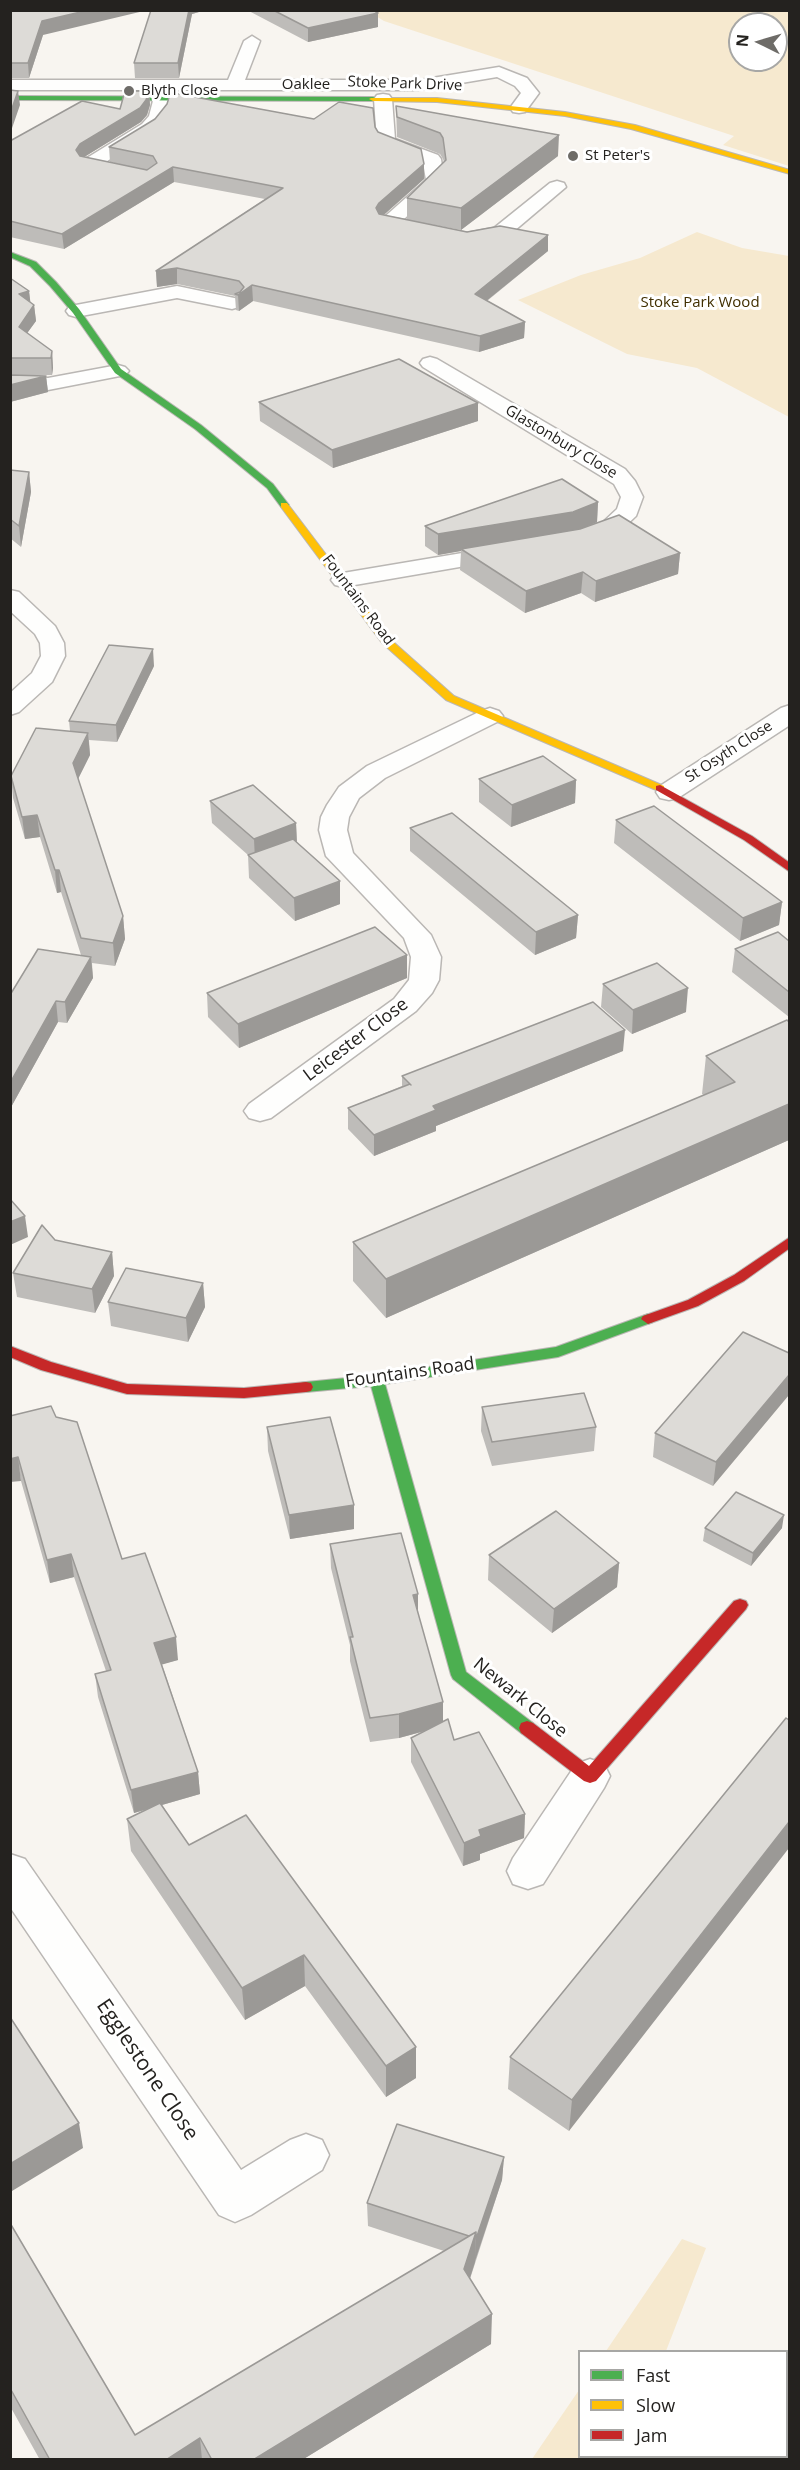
<!DOCTYPE html>
<style>
body{margin:0}
#map{position:relative;width:800px;height:2470px;overflow:hidden;background:#f8f5f0;font-family:"Open Sans",sans-serif}
canvas{display:block}
.frame{position:absolute;inset:0;border:12px solid #24221f;pointer-events:none}
.legend{position:absolute;left:578px;top:2350px;width:210px;height:108px;box-sizing:border-box;background:#fff;border:2px solid #a7a7a5;margin:0;padding:8px 10px;list-style:none;font-size:18px;color:#24221f}
.legend li{display:flex;align-items:center;gap:12px;height:30px}
.legend b{width:30px;border:2px solid #a7a7a5}
.north{position:absolute;left:728px;top:12px;width:60px;height:60px;box-sizing:border-box;background:#fff;border:2px solid #a7a7a5;border-radius:50%;rotate:275deg;font-size:16px;font-weight:700;line-height:24px;text-align:center;color:#24221f}
.north::after{content:'';display:block;margin:auto;width:21px;height:27px;background:#6e6c68;clip-path:polygon(50% 0,100% 100%,50% 72%,0 100%)}
</style>
<div id="map">
<canvas width="800" height="2470"></canvas>
<div class="frame"></div>
<ul class="legend">
<li><b style="height:8px;background:#4caf50"></b>Fast</li>
<li><b style="height:8px;background:#ffc107"></b>Slow</li>
<li><b style="height:8px;background:#c62828"></b>Jam</li>
</ul>
<div class="north">N</div>
</div>
<script>
const context = document.querySelector('canvas').getContext('2d');
context.lineJoin = 'round';
function paint(path, color) { context.fillStyle = color; context.fill(path, 'evenodd'); }
const shape = rows => new Path2D(rows.map(r => 'M' + r).join(''));
function stroke(path, color, width, dash) { context.strokeStyle = color; context.lineWidth = width; context.lineCap = dash ? 'butt' : 'round'; context.setLineDash(dash || []); context.stroke(path); }
function drawText(font, color, halo, rows, align = 'center') {
  context.font = font + ' "Open Sans",sans-serif'; context.lineWidth = 6; context.setLineDash([]); context.textBaseline = 'middle'; context.strokeStyle = halo; context.fillStyle = color; for (const [text, x, y, turn = 0] of rows) {
    context.save(); context.translate(x, y); context.rotate((+turn || 0) * Math.PI / 180); context.textAlign = isNaN(turn) ? turn : align; if (halo) context.strokeText(text, 0, 0); context.fillText(text, 0, 0); context.restore();
  }
}
paint(shape([
 [368,11,789,11,789,166,723,145,734,136,384,21],
 [740,24,776,24,776,60,740,60],
 [697,232,742,248,789,256,789,417,697,368,627,354,518,300,581,275,640,258],
 [682,2239,706,2248,666,2351,606,2351],
 [579,2390,580,2456,626,2457,625,2459,532,2459]
]), '#f6e9cf');
const street = shape([
 [252,36,260,41,245,80,420,80,499,67,527,78,539,93,525,112,519,113,513,112,510,108,521,93,515,86,497,77,420,90,10,90,10,80,228,80,244,41,252,36],
 [163,92,169,93,172,97,166,117,154,132,104,163,128,168,131,172,128,176,122,177,82,169,79,165,82,161,142,124,149,116,154,97,157,93,163,92],
 [383,94,389,95,392,99,395,139,438,155,441,159,444,181,402,221,467,233,494,228,550,183,557,181,564,183,566,187,507,237,500,239,467,245,381,228,378,224,381,220,426,180,423,162,380,146,377,142,374,99,377,95,383,94],
 [177,286,239,299,242,303,239,307,232,309,177,298,76,317,69,315,66,311,69,307,76,305,177,286],
 [430,357,437,359,625,469,635,481,643,497,636,516,618,533,592,544,584,546,576,544,572,539,576,534,602,523,617,509,621,497,614,484,423,367,420,363,423,359,430,357],
 [118,365,125,367,129,371,125,375,48,390,10,389,10,377,48,378,118,365],
 [504,546,512,548,516,553,512,558,343,587,335,585,331,580,335,575,343,573,504,546],
 [10,590,19,592,55,626,64,643,65,656,52,682,19,712,10,715,10,693,32,673,41,656,40,643,35,634,10,611,10,590],
 [790,705,790,725,678,798,669,800,660,798,656,792,660,786,781,708,790,705],
 [490,708,499,711,503,716,499,721,385,778,359,798,349,817,347,830,353,853,431,935,441,957,439,980,432,993,416,1011,271,1118,260,1121,249,1118,244,1111,249,1104,394,999,409,980,411,957,404,938,326,856,319,830,321,817,327,805,339,787,367,766,481,711,490,708],
 [590,1759,604,1764,610,1776,604,1788,543,1884,528,1889,513,1884,507,1871,513,1858,576,1764,590,1759],
 [10,1854,25,1859,241,2170,290,2140,306,2134,322,2140,329,2155,322,2170,251,2215,235,2222,219,2215,10,1907,10,1854]
]);
const fast = shape([
 [10,96,373,97,377,99,373,101,10,100,10,96],
 [10,252,36,262,56,282,79,309,121,369,201,425,273,484,289,505,287,507,281,507,267,488,195,429,115,373,73,313,50,286,30,266,10,257,10,252],
 [648,1314,653,1316,655,1319,653,1322,558,1357,385,1384,466,1672,533,1723,535,1728,533,1733,527,1735,521,1733,453,1679,451,1675,371,1386,306,1392,301,1391,299,1387,301,1383,306,1382,377,1375,556,1347,648,1314]
]);
const slow = shape([
 [371,98,437,98,565,112,635,125,790,170,790,174,631,129,565,116,437,102,373,101,369,99,371,98],
 [281,503,287,503,390,639,454,696,664,786,664,790,656,790,446,700,382,643,281,507,281,503]
]);
const jam = shape([
 [660,785,752,836,790,863,790,872,744,840,656,790,656,786,660,785],
 [790,1237,790,1248,744,1281,698,1306,648,1324,641,1319,643,1316,688,1300,734,1275,790,1237],
 [10,1346,51,1362,127,1384,244,1388,306,1382,311,1383,313,1387,311,1391,306,1392,244,1398,127,1394,41,1370,10,1357,10,1346],
 [740,1599,746,1601,748,1605,746,1609,596,1781,590,1783,584,1781,521,1733,519,1728,521,1723,527,1721,533,1723,589,1766,734,1601,740,1599]
]);
stroke(street, '#bab7b4', 3);
stroke(fast, '#bab7b4', 2);
stroke(slow, '#bab7b4', 2);
stroke(jam, '#bab7b4', 2);
paint(street, '#fefefd');
paint(fast, '#4caf50');
paint(slow, '#ffc107');
paint(jam, '#c62828');
paint(shape([
 [10,10,43,35,29,78,10,78],
 [151,10,206,10,192,14,179,78,135,78,134,63],
 [247,10,373,10,378,13,378,27,308,42],
 [149,91,150,105,147,115,141,122,84,157,147,170,110,162,109,147,155,119,167,104,173,93,314,119,375,127,378,132,424,179,384,215,407,219,407,198,444,162,443,159,440,154,397,137,396,106,558,156,461,230,418,222,467,232,548,235,548,251,487,301,525,322,524,338,479,352,253,301,239,311,236,310,235,296,177,284,157,287,156,271,265,199,174,182,64,249,10,237,10,141,120,109],
 [10,278,29,291,30,302,34,305,36,321,27,333,52,351,53,368,52,375,16,375,46,376,48,392,10,402],
 [259,402,478,421,333,468,260,421],
 [10,470,29,472,31,492,21,547,10,538],
 [598,502,597,522,680,553,678,574,595,602,581,593,525,613,460,570,461,551,438,555,425,546,425,526],
 [154,666,117,742,89,740,90,755,78,779,123,916,125,939,115,966,92,963,93,978,67,1023,58,1022,10,1109,10,995,81,955,61,892,57,893,40,837,25,839,13,798,11,776,70,731,69,721],
 [479,779,576,780,575,803,511,827,479,802],
 [210,801,296,823,297,843,340,904,295,921,249,878,248,855,212,823],
 [616,820,782,902,779,925,740,941,614,843],
 [410,828,578,915,576,938,535,955,410,851],
 [789,941,789,1017,732,972,735,949],
 [407,978,239,1048,208,1017,207,993],
 [603,984,686,1012,632,1034,601,1007],
 [787,1020,789,1140,386,1318,353,1281,353,1242,704,1095,702,1094,706,1056],
 [623,1051,436,1126,436,1131,374,1156,348,1129,348,1108,402,1086,402,1076],
 [55,1240,112,1252,114,1276,95,1313,17,1297,13,1273],
 [203,1283,205,1307,188,1342,111,1326,108,1302],
 [743,1332,713,1486,653,1457,655,1433],
 [482,1407,596,1427,594,1451,492,1466,481,1431],
 [10,1416,122,1559,178,1660,162,1664,198,1772,200,1794,162,1805,189,1845,246,1815,416,2078,386,2097,305,1986,245,2020,131,1851,127,1819,145,1810,134,1813,98,1697,95,1674,106,1671,74,1577,50,1583,21,1481],
 [267,1427,354,1529,290,1539,268,1451],
 [705,1528,782,1528,751,1566,703,1541],
 [330,1544,418,1614,443,1702,443,1722,454,1740,525,1814,524,1838,480,1854,480,1860,463,1866,411,1762,411,1738,425,1731,399,1738,370,1742,350,1661,350,1645,331,1568],
 [489,1555,619,1563,617,1587,552,1633,488,1580],
 [786,1718,569,2131,508,2089,510,2057],
 [504,2157,502,2180,470,2279,491,2344,302,2460,40,2460,10,2406,10,2223,135,2435,444,2251,368,2226,367,2203]
]), '#bebcb9');
paint(shape([
 [89,10,148,10,43,35,29,78,28,63,42,21],
 [189,10,206,10,192,14,179,78,178,63],
 [378,13,378,27,308,42,308,28],
 [18,91,20,105,10,134,10,114],
 [149,91,150,105,147,115,141,122,81,159,76,150,80,144],
 [559,135,558,156,461,230,461,208],
 [424,164,424,179,379,219,376,208,379,203],
 [173,167,174,182,64,249,62,234],
 [548,235,548,251,475,310,475,294],
 [177,268,177,284,157,287,156,271],
 [252,285,253,301,239,311,238,295],
 [29,291,31,307,19,294],
 [34,305,36,321,20,343,19,327],
 [525,322,524,338,479,352,480,336],
 [52,351,53,368,52,375,51,358],
 [46,376,48,392,10,402,10,385],
 [478,403,478,421,333,468,332,450],
 [29,472,31,492,21,547,19,526],
 [598,502,597,522,572,533,461,549,461,551,438,555,438,534],
 [680,553,678,574,595,602,596,581],
 [583,572,581,593,525,613,526,591],
 [153,649,154,666,117,742,116,725],
 [88,733,90,755,75,785,73,763],
 [576,780,575,803,511,827,512,805],
 [37,815,40,837,25,839,22,817],
 [296,823,297,845,255,861,254,839],
 [55,870,59,870,61,892,57,893],
 [340,881,340,904,295,921,294,898],
 [782,902,779,925,740,941,743,918],
 [578,915,576,938,535,955,536,932],
 [123,916,125,939,115,966,113,943],
 [407,955,407,978,239,1048,238,1024],
 [91,957,93,978,67,1023,65,1002],
 [688,988,686,1012,632,1034,633,1010],
 [56,1001,58,1022,10,1109,10,1083],
 [625,1030,623,1051,436,1126,436,1131,374,1156,374,1135,433,1106],
 [789,1104,789,1140,386,1318,386,1279],
 [25,1216,28,1237,10,1245,10,1222],
 [112,1252,114,1276,95,1313,92,1289],
 [203,1283,205,1307,188,1342,186,1318],
 [789,1375,789,1395,713,1486,716,1462],
 [18,1457,21,1481,10,1482,10,1459],
 [354,1505,354,1529,290,1539,289,1515],
 [784,1515,782,1528,751,1566,753,1553],
 [71,1554,74,1577,50,1583,47,1560],
 [619,1563,617,1587,552,1633,554,1609],
 [418,1594,418,1618,413,1595],
 [176,1637,178,1660,157,1666,154,1643],
 [443,1702,443,1726,399,1738,399,1714],
 [198,1772,200,1794,134,1813,131,1790],
 [525,1814,524,1838,480,1854,480,1860,463,1866,464,1843,479,1830],
 [789,1822,789,1848,569,2131,572,2100],
 [304,1955,305,1986,245,2020,242,1988],
 [416,2047,416,2078,386,2097,386,2066],
 [79,2123,83,2148,12,2191,10,2181,10,2164],
 [504,2157,502,2180,475,2261,476,2239],
 [476,2232,475,2262,463,2300,464,2269],
 [492,2314,491,2344,302,2460,253,2460],
 [200,2438,202,2460,166,2460]
]), '#9b9996');
const building = shape([
 [10,10,89,10,42,21,28,63,10,63,10,10],
 [151,10,189,10,178,63,134,63,151,10],
 [273,10,373,10,378,13,308,28,273,10],
 [10,90,18,91,10,114,10,90],
 [125,91,149,91,146,100,140,108,80,144,76,150,80,156,147,170,157,163,153,156,109,147,155,119,167,104,171,91,173,93,314,119,339,102,373,108,375,127,378,132,421,149,424,164,379,203,376,208,379,214,467,232,500,226,548,235,475,294,525,322,480,336,252,285,238,295,235,294,240,292,244,287,239,281,177,268,156,271,283,188,173,167,62,234,10,221,10,141,82,101,120,109,125,91],
 [396,106,559,135,461,208,407,198,446,160,443,138,440,133,397,117,396,106],
 [10,278,29,291,19,294,34,305,19,327,52,351,51,358,10,358,10,278],
 [399,359,478,403,332,450,259,402,399,359],
 [10,375,46,376,10,385,10,375],
 [10,470,29,472,19,526,10,519,10,470],
 [562,479,598,502,573,512,438,534,425,526,562,479],
 [619,515,680,553,596,581,583,572,526,591,461,549,580,529,619,515],
 [109,645,153,649,116,725,69,721,109,645],
 [36,728,88,733,73,763,123,916,113,943,81,938,59,870,55,870,37,815,22,817,11,776,36,728],
 [543,756,576,780,512,805,479,779,543,756],
 [253,785,296,823,254,839,210,801,253,785],
 [654,806,782,902,743,918,616,820,654,806],
 [452,813,578,915,536,932,410,828,452,813],
 [293,839,340,881,294,898,248,855,293,839],
 [375,927,407,955,238,1024,207,993,375,927],
 [778,932,789,941,789,992,735,949,778,932],
 [38,949,91,957,65,1002,56,1001,10,1083,10,995,38,949],
 [657,963,688,988,633,1010,603,984,657,963],
 [593,1002,625,1030,433,1106,436,1110,374,1135,348,1108,410,1084,411,1085,402,1076,593,1002],
 [787,1020,789,1022,789,1104,386,1279,353,1242,735,1082,706,1056,787,1020],
 [10,1199,25,1216,10,1222,10,1199],
 [42,1225,55,1240,112,1252,92,1289,13,1273,42,1225],
 [126,1268,203,1283,186,1318,108,1302,126,1268],
 [743,1332,789,1353,789,1375,716,1462,655,1433,743,1332],
 [584,1393,596,1427,492,1442,482,1407,584,1393],
 [51,1406,56,1417,77,1422,122,1559,145,1553,176,1637,154,1643,198,1772,131,1790,95,1674,111,1670,71,1554,47,1560,18,1457,10,1459,10,1416,51,1406],
 [330,1417,354,1505,289,1515,267,1427,330,1417],
 [736,1492,784,1515,753,1553,705,1528,736,1492],
 [556,1511,619,1563,554,1609,489,1555,556,1511],
 [401,1533,418,1594,413,1595,443,1702,399,1714,370,1718,350,1637,353,1637,330,1544,401,1533],
 [786,1718,789,1720,789,1822,572,2100,510,2057,786,1718],
 [448,1719,454,1740,479,1732,525,1814,479,1830,481,1836,464,1843,411,1738,448,1719],
 [160,1803,189,1845,246,1815,416,2047,386,2066,304,1955,242,1988,127,1819,160,1803],
 [10,2017,79,2123,10,2164,10,2017],
 [397,2124,504,2157,476,2239,476,2232,469,2236,367,2203,397,2124],
 [10,2223,135,2435,476,2232,464,2269,492,2314,253,2460,212,2460,200,2438,166,2460,50,2460,10,2388,10,2223]
]);
paint(building, '#dddbd7');
stroke(building, '#9b9996', 1.5);
for (const [x, y, r, color] of [
 [129,91,6,"#6e6c68"],
 [573,156,6,"#6e6c68"]
]) { const dot = new Path2D(); dot.arc(x, y, r, 0, 2 * Math.PI); context.fillStyle = color; context.fill(dot); stroke(dot, '#fff', 2); }
drawText('15px', '#24221f', '#fff', [
 ["Stoke Park Drive",405,84,2],
 ["Oaklee",306,85],
 ["Glastonbury Close",561,442,31],
 ["Fountains Road",358,600,53],
 ["St Osyth Close",729,752,-33]
]);
drawText('15px', '#24221f', '#fff', [
 ["Blyth Close",141,91],
 ["St Peter's",585,156]
], 'left');
drawText('15px', '#412f01', '#fff', [
 ["Stoke Park Wood",700,303]
]);
drawText('18px', '#24221f', '#fff', [
 ["Leicester Close",356,1040,-37],
 ["Fountains Road",410,1373,-8],
 ["Newark Close",520,1698,39]
]);
drawText('21px', '#24221f', '#fff', [
 ["Egglestone Close",147,2070,56]
]);
</script>
